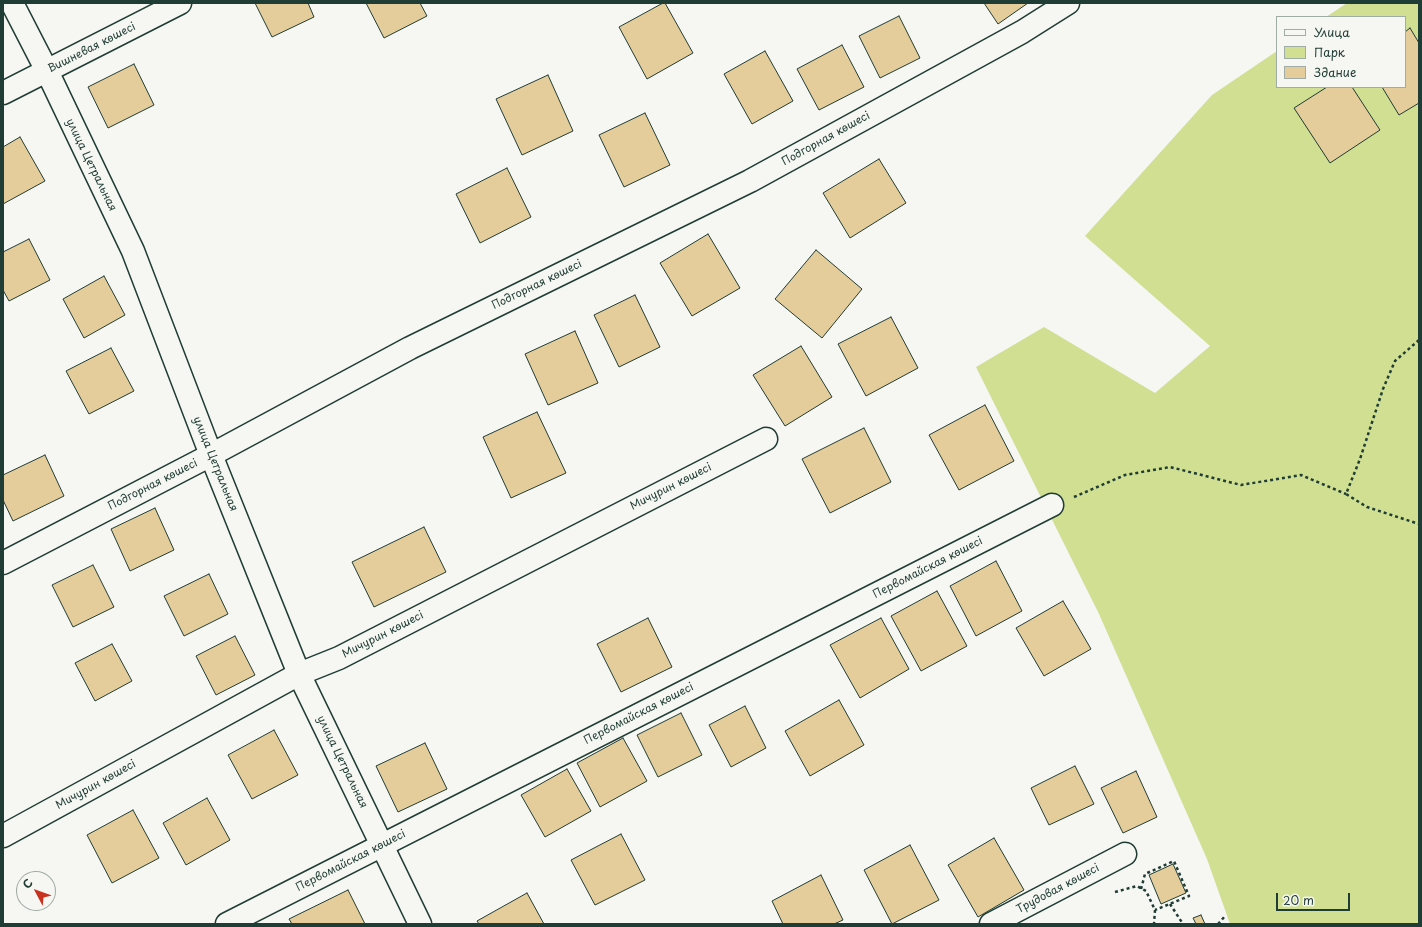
<!DOCTYPE html>
<meta charset="utf-8">
<style>
body{margin:0}
#map{position:relative;width:1422px;height:927px;overflow:hidden;background:#f6f6f2;font-family:"Playpen Sans",sans-serif}
canvas{display:block}
.frame{position:absolute;inset:0;border:4px solid #1f3d34;pointer-events:none}
.legend{position:absolute;left:1276px;top:16px;width:130px;height:72px;box-sizing:border-box;background:#f6f6f2;border:1px solid #a0aca6;margin:0;padding:5px 7px;list-style:none;font-size:12px;color:#1f3d34}
.legend li{display:flex;align-items:center;gap:8px;height:20px}
.legend b{width:20px;border:1px solid #a0aca6}
.north{position:absolute;left:16px;top:871px;width:40px;height:40px;box-sizing:border-box;background:#f6f6f2;border:1px solid #a0aca6;border-radius:50%;rotate:311deg;font-size:11px;font-weight:700;line-height:16px;text-align:center;color:#1f3d34}
.north::after{content:'';display:block;margin:auto;width:14px;height:18px;background:#c8321e;clip-path:polygon(50% 0,100% 100%,50% 72%,0 100%)}
.scale{position:absolute;left:1276px;top:893px;width:74px;height:18px;box-sizing:border-box;border:2px solid #1f3d34;border-top:0;padding-left:5px;font-size:12px;line-height:14px;white-space:nowrap;color:#1f3d34;-webkit-text-stroke:3px #f6f6f2;paint-order:stroke}
</style>
<div id="map">
<canvas width="1422" height="927"></canvas>
<div class="frame"></div>
<ul class="legend">
<li><b style="height:5px;background:#f6f6f2"></b>Улица</li>
<li><b style="height:11px;background:#d1df93"></b>Парк</li>
<li><b style="height:11px;background:#e5cd9b"></b>Здание</li>
</ul>
<div class="north">С</div>
<div class="scale">20 m</div>
</div>
<script>
const context = document.querySelector('canvas').getContext('2d');
context.lineJoin = 'round';
function paint(path, color) { context.fillStyle = color; context.fill(path, 'evenodd'); }
const shape = rows => new Path2D(rows.map(r => 'M' + r).join(''));
function stroke(path, color, width, dash) { context.strokeStyle = color; context.lineWidth = width; context.lineCap = dash ? 'butt' : 'round'; context.setLineDash(dash || []); context.stroke(path); }
function drawText(font, color, halo, rows, align = 'center') {
  context.font = font + ' "Playpen Sans",sans-serif'; context.lineWidth = 3; context.setLineDash([]); context.textBaseline = 'middle'; context.strokeStyle = halo; context.fillStyle = color; for (const [text, x, y, turn = 0] of rows) {
    context.save(); context.translate(x, y); context.rotate((+turn || 0) * Math.PI / 180); context.textAlign = isNaN(turn) ? turn : align; if (halo) context.strokeText(text, 0, 0); context.fillText(text, 0, 0); context.restore();
  }
}
paint(shape([
 [1347,3,1419,3,1419,924,1230,924,1207,859,1099,614,976,367,1044,327,1155,393,1210,346,1085,236,1212,95,1277,51,1277,87,1405,87,1405,17,1326,17]
]), '#d1df93');
const building = shape([
 [255,3,308,3,314,17,272,37,255,3],
 [366,3,420,3,427,16,384,38,366,3],
 [663,3,665,3,693,53,647,79,619,27,663,3],
 [984,3,1028,3,998,24,984,3],
 [899,16,920,58,880,78,859,36,899,16],
 [1410,28,1419,43,1419,103,1399,115,1382,87,1405,87,1405,32,1410,28],
 [842,45,864,87,819,110,797,69,842,45],
 [765,51,793,101,752,124,724,74,765,51],
 [134,64,154,105,108,128,88,87,134,64],
 [548,75,573,131,522,155,496,99,548,75],
 [1327,87,1352,87,1380,130,1330,163,1294,108,1327,87],
 [645,113,670,165,624,187,599,135,645,113],
 [20,137,45,181,3,204,3,147,20,137],
 [879,159,906,203,850,238,823,193,879,159],
 [507,168,531,217,480,243,456,194,507,168],
 [708,234,740,288,692,316,660,263,708,234],
 [29,239,50,280,9,301,3,290,3,252,29,239],
 [816,250,862,289,822,338,775,299,816,250],
 [104,276,125,315,84,338,63,299,104,276],
 [635,295,660,347,619,367,594,315,635,295],
 [891,317,918,368,866,396,838,344,891,317],
 [575,331,598,383,548,405,525,354,575,331],
 [801,346,832,397,785,426,753,375,801,346],
 [111,348,134,391,89,414,66,371,111,348],
 [985,405,1014,461,959,490,929,435,985,405],
 [537,412,566,473,511,498,483,437,537,412],
 [864,428,891,482,830,513,802,459,864,428],
 [45,455,64,496,13,521,3,500,3,475,45,455],
 [155,508,174,550,130,571,111,529,155,508],
 [424,527,446,572,374,607,352,562,424,527],
 [996,561,1022,611,976,636,950,586,996,561],
 [93,565,114,607,73,627,52,585,93,565],
 [209,574,228,614,184,636,164,596,209,574],
 [937,591,967,646,921,671,891,616,937,591],
 [1063,601,1091,649,1044,676,1016,628,1063,601],
 [648,618,672,667,621,692,597,644,648,618],
 [881,618,909,669,860,698,830,645,881,618],
 [235,636,255,675,216,695,196,656,235,636],
 [112,644,132,681,95,701,75,663,112,644],
 [839,700,864,745,810,776,785,731,839,700],
 [745,706,766,748,731,767,709,725,745,706],
 [681,713,702,755,658,777,637,735,681,713],
 [274,730,298,775,252,799,228,755,274,730],
 [623,738,647,781,600,807,577,763,623,738],
 [425,743,447,789,398,812,376,766,425,743],
 [1075,766,1094,804,1049,825,1031,788,1075,766],
 [567,769,591,811,545,837,521,795,567,769],
 [1136,771,1157,817,1123,833,1101,788,1136,771],
 [207,798,230,840,186,865,163,823,207,798],
 [133,810,159,858,112,883,87,835,133,810],
 [621,834,645,880,595,905,571,860,621,834],
 [994,838,1024,890,978,917,948,865,994,838],
 [910,845,939,900,892,924,864,870,910,845],
 [1173,864,1186,893,1161,904,1149,875,1173,864],
 [821,875,843,920,834,924,783,924,772,901,821,875],
 [348,890,365,924,292,924,289,919,348,890],
 [527,893,544,924,479,924,477,921,527,893],
 [1201,915,1205,924,1196,924,1193,918,1201,915]
]);
paint(building, '#e5cd9b');
stroke(building, '#1f3d34', 1);
const street = shape([
 [3,93,180,3],
 [3,563,211,455,410,348,750,181,1022,32,1068,3],
 [3,836,299,674,339,658,766,439],
 [227,924,1052,505],
 [991,924,1125,854]
]);
const secondary = shape([
 [12,3,47,71,133,251,211,455,299,674,420,924]
]);
stroke(street, '#1f3d34', 25);
stroke(secondary, '#1f3d34', 25);
stroke(shape([
 [1419,340,1395,361,1383,389,1360,459,1346,494,1367,507,1419,524],
 [1074,497,1125,475,1170,467,1241,485,1301,475,1346,494],
 [1141,889,1145,874,1174,861,1189,896,1155,910],
 [1115,892,1137,886,1146,891,1155,910,1154,924],
 [1170,904,1183,924],
 [1218,924,1226,915]
]), '#1f3d34', 2.5, [3, 3]);
stroke(street, '#f6f6f2', 22);
stroke(secondary, '#f6f6f2', 22);
drawText('11px', '#1f3d34', '#f6f6f2', [
 ["Вишневая көшесі",92,48,-27],
 ["Подгорная көшесі",826,139,-29],
 ["улица Цетральная",91,165,64],
 ["Подгорная көшесі",537,285,-26],
 ["улица Цетральная",215,464,68],
 ["Подгорная көшесі",153,485,-27],
 ["Мичурин көшесі",671,487,-27],
 ["Первомайская көшесі",928,568,-27],
 ["Мичурин көшесі",383,635,-27],
 ["Первомайская көшесі",639,714,-27],
 ["улица Цетральная",342,762,64],
 ["Мичурин көшесі",96,785,-29],
 ["Первомайская көшесі",351,861,-27],
 ["Трудовая көшесі",1058,889,-28]
]);
</script>
